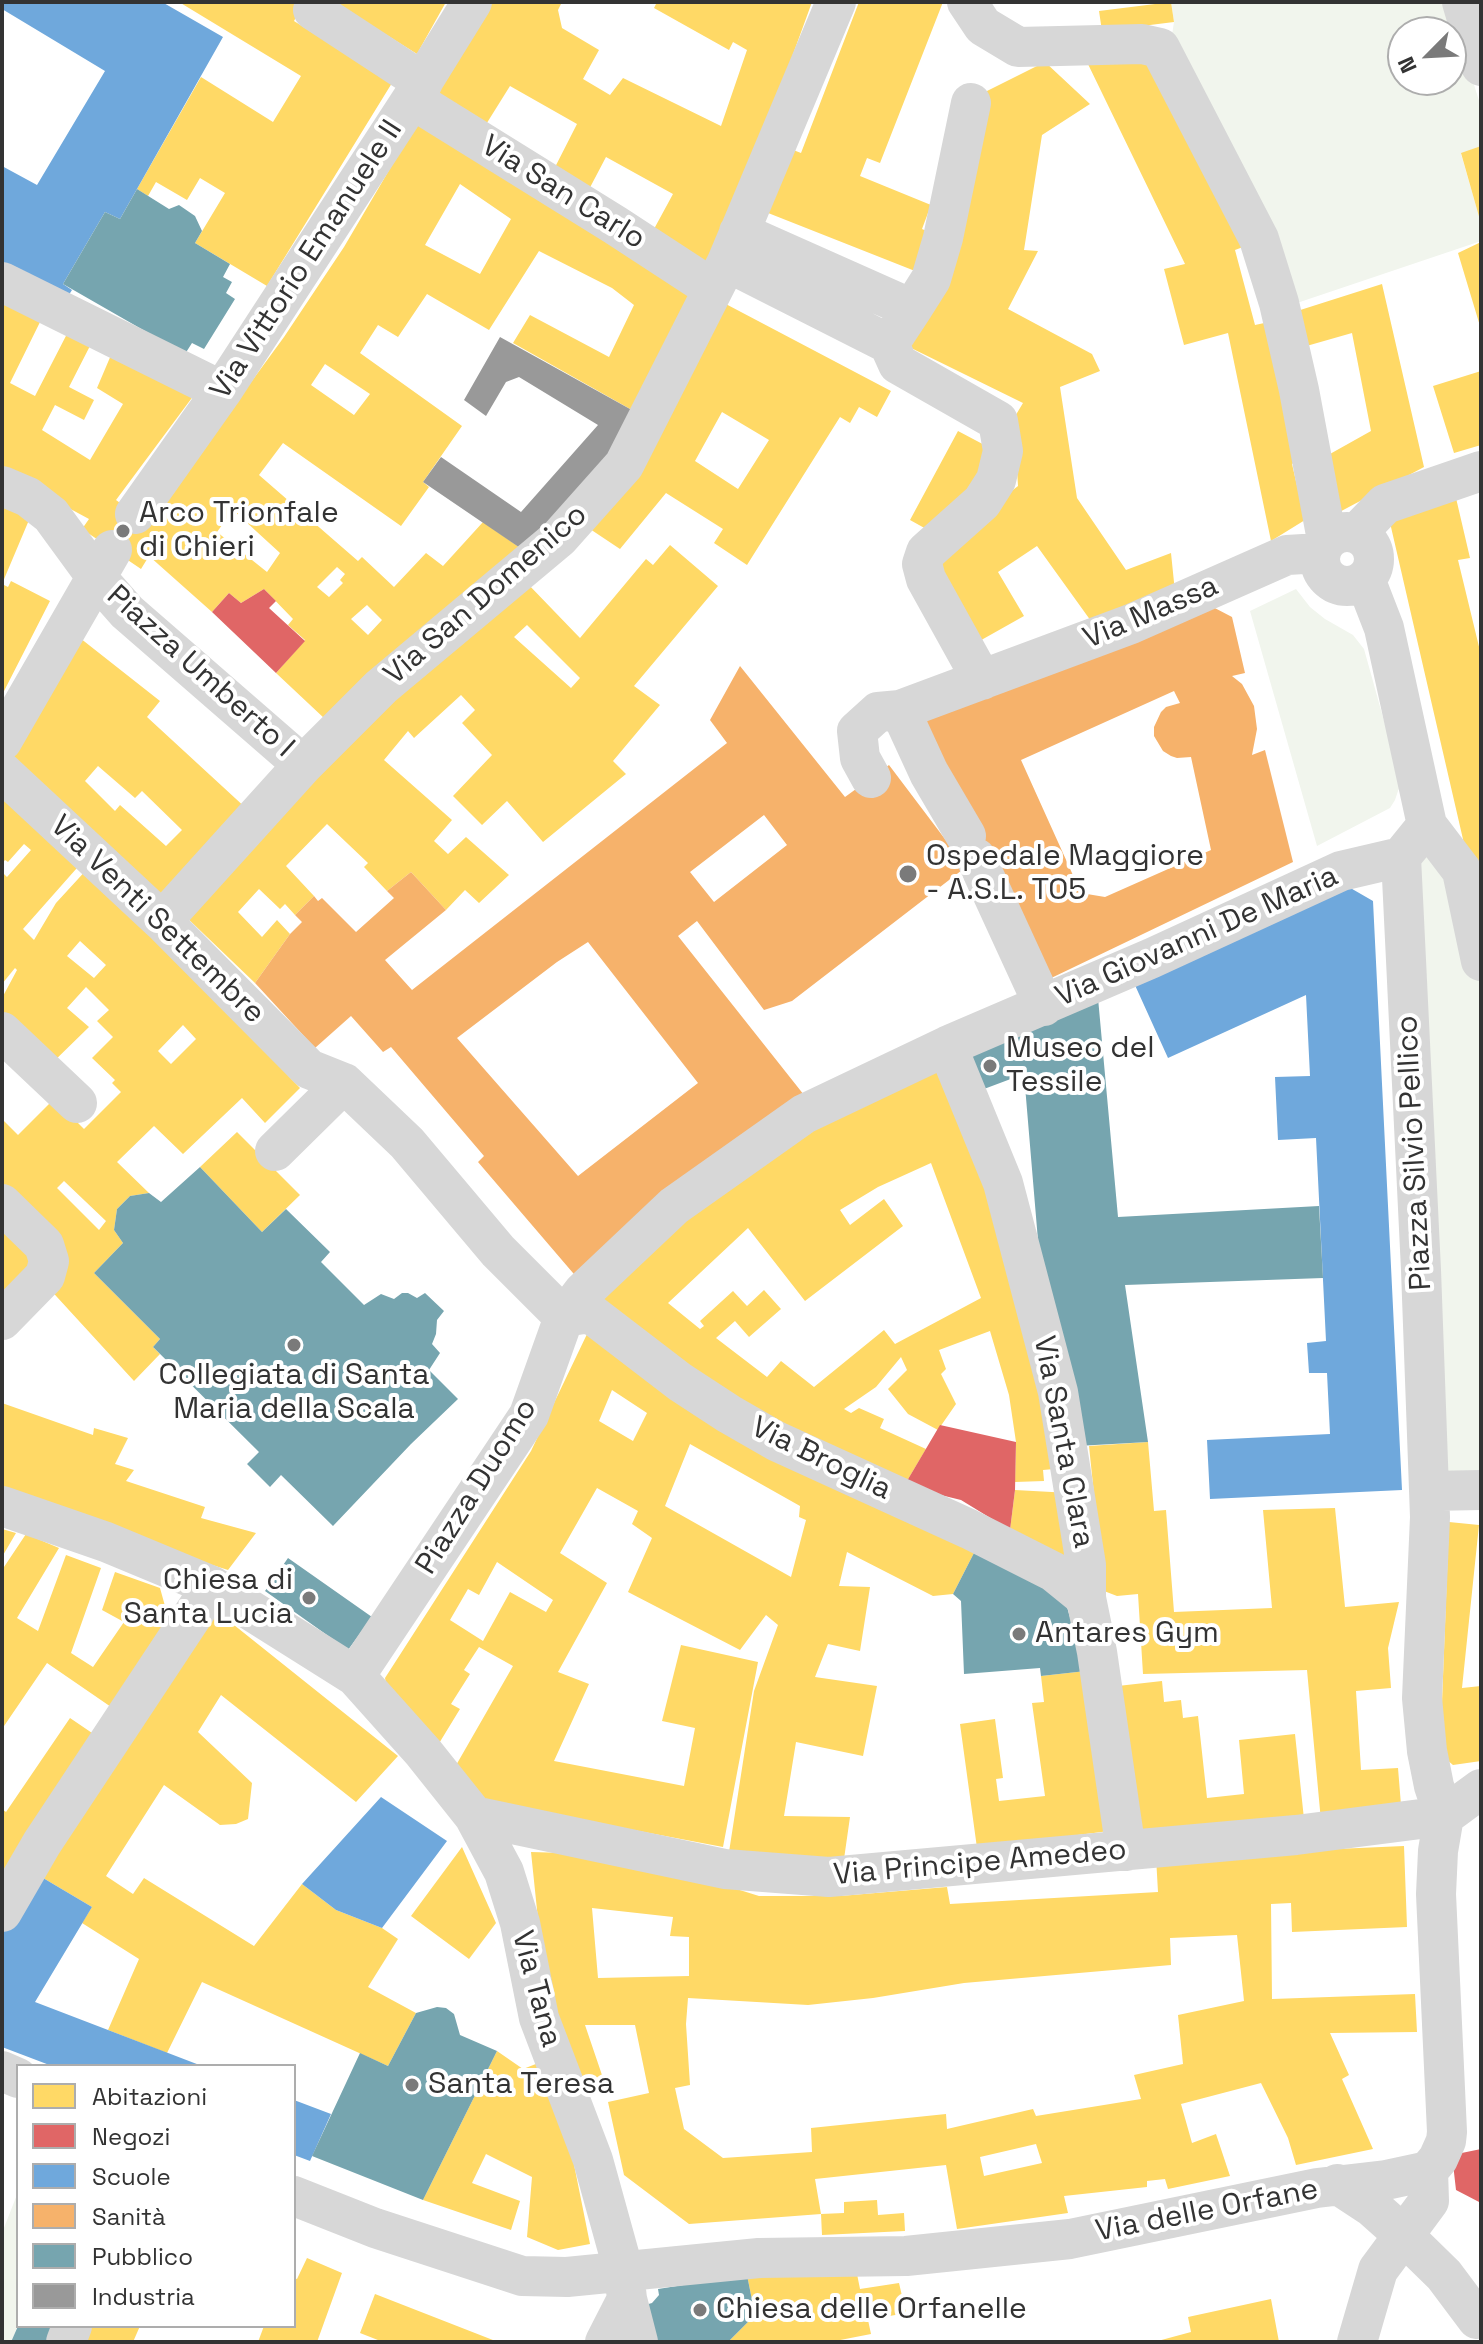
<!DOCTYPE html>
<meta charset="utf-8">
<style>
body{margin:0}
#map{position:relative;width:1483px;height:2344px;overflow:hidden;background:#fff;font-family:"Space Grotesk",sans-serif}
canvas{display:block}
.frame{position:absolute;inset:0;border:4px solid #333;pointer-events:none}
.legend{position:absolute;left:16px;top:2064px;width:280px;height:264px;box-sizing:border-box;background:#fff;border:2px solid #adadad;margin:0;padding:10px 14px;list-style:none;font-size:24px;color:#333}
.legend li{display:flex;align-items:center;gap:16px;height:40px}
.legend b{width:40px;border:2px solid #adadad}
.north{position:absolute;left:1387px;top:16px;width:80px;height:80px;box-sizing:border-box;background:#fff;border:2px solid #adadad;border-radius:50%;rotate:246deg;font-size:22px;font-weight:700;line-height:32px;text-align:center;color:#333}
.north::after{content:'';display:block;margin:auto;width:28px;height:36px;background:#7a7a7a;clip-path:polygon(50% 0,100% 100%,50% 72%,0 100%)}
</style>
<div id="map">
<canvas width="1483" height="2344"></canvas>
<div class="frame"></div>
<ul class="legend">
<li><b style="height:22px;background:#ffd966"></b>Abitazioni</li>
<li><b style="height:22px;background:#e06666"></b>Negozi</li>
<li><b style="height:22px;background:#6fa8dc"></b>Scuole</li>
<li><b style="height:22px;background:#f6b26b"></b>Sanità</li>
<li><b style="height:22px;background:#76a5af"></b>Pubblico</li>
<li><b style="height:22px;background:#999"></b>Industria</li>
</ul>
<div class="north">N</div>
</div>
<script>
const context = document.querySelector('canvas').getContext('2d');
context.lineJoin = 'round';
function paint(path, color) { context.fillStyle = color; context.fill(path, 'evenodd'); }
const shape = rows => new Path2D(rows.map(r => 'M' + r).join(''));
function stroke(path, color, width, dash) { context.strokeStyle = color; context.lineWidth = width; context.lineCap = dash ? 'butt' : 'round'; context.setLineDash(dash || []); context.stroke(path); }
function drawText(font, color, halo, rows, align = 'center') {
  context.font = font + ' "Space Grotesk",sans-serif'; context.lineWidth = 8; context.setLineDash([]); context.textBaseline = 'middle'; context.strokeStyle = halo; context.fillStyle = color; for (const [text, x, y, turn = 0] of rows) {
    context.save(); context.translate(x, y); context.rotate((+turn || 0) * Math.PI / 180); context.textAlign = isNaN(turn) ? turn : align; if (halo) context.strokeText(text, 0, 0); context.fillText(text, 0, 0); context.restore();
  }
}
paint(shape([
 [1171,2,1448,2,1481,107,1481,146,1461,154,1481,223,1481,241,1297,303,1172,35,1174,22],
 [1403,32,1451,32,1451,80,1403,80],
 [1296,589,1310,607,1325,619,1353,635,1364,649,1401,782,1395,800,1390,808,1317,846,1250,611],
 [1427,825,1481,961,1481,1490,1429,1491,1401,857],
 [18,2192,18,2325,11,2342,2,2342,2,2233]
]), '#f1f5ed');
paint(shape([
 [179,2,304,2,294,21,392,83,267,286,195,243,225,193,200,178,187,200,156,182,148,196,137,189,201,77,273,122,301,76],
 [334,2,446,2,417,54],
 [484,2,562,2,558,10,562,28,599,50,583,79,610,95,623,78,721,126,747,50,733,42,729,50,654,8,657,2,812,2,759,148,703,276,648,240,673,194,606,157,585,197,550,177,577,124,510,86,480,134,428,101],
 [859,2,943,2,880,163,867,158,860,176,931,205,922,229,929,232,915,271,758,209,783,146,801,153],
 [1171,2,1174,22,1102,31,1099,11],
 [1150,56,1251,244,1235,250,1255,325,1269,322,1298,459,1292,464,1305,520,1271,541,1228,333,1184,345,1164,269,1185,264,1086,60],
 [1045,62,1090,104,1042,135,1024,250,1038,251,1008,309,1092,354,1100,371,1060,387,1077,498,1126,570,1171,553,1175,592,1096,628,1037,546,998,572,1024,616,976,643,930,555,1018,486,1014,418,1023,403,907,346,985,92],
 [422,114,694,292,639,414,513,343,530,315,609,357,634,305,612,288,539,251,489,330,427,294,398,337,378,325,360,353,462,426,423,482,429,487,401,526,283,443,259,475,358,561,362,557,394,587,426,553,443,566,483,522,526,552,325,719,276,673,305,640,288,625,293,619,264,589,241,603,229,593,212,612,149,556,141,569,82,529,89,519,2,472,2,299,42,318,10,383,35,396,69,330,92,342,69,387,94,400,84,420,55,405,42,430,90,460,123,404,97,388,114,348,197,391,116,500,148,523,284,337,344,247],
 [460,184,511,219,480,274,425,245],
 [325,364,370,394,354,415,311,385],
 [233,510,280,553,267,572,217,532],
 [337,567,345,574,340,580,343,583,329,597,317,587],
 [367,605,382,620,368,635,351,619],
 [1481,146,1481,219,1480,220,1461,153],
 [1481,242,1481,326,1480,326,1458,253],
 [1382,284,1424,467,1332,516,1321,459,1371,431,1352,333,1303,347,1294,312],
 [722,302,891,391,877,417,859,407,850,423,840,417,747,565,714,543,723,529,666,493,620,549,590,529],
 [722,412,769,440,738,489,695,461],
 [1481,371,1481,445,1454,453,1433,386],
 [958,431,992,449,964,501,928,530,910,520],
 [1456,498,1470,558,1458,560,1481,655,1480,913,1388,514],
 [2,502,29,520,2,584],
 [670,545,718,586,634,686,660,705,613,761,626,774,543,842,507,801,482,825,453,796,492,755,462,723,475,710,461,695,414,738,408,731,384,760,452,820,434,841,448,854,466,837,509,875,479,903,465,890,446,910,411,872,387,891,364,867,368,863,327,824,286,866,314,896,295,915,285,904,280,909,259,889,238,912,262,937,277,920,290,934,255,983,183,914,381,699,526,582,580,638,646,559,653,565],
 [527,625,580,678,571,688,514,637],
 [11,581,50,601,2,695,2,584,8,587],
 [80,638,160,701,147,717,248,810,159,908,6,760],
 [98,766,135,798,142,791,182,830,166,846,120,805,115,811,85,781],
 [2,784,84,860,23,929,34,940,56,903,89,867,300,1088,265,1123,242,1098,183,1154,154,1126,117,1162,149,1193,130,1196,117,1209,114,1230,123,1243,94,1273,160,1339,153,1347,160,1354,134,1381,46,1285,2,1196,2,1119,18,1135,54,1099,84,1129,121,1092,112,1083,115,1080,92,1058,113,1037,97,1021,109,1010,86,987,67,1008,89,1027,46,1069,2,1026,2,998,17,970,15,968,2,984,2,872,7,877,31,850,24,844,8,862,5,860,2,864],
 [80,941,106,965,94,978,67,956],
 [183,1025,196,1039,171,1064,158,1051],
 [64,1181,106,1221,99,1230,57,1188],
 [935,1066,975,1143,1065,1468,1043,1470,1044,1481,1015,1482,1016,1442,1009,1395,990,1331,939,1350,946,1369,941,1374,956,1404,938,1430,908,1414,888,1389,907,1370,901,1357,876,1387,844,1409,851,1413,859,1408,884,1419,880,1428,926,1449,904,1486,768,1431,595,1306,719,1188,818,1122],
 [931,1163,981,1298,895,1344,884,1330,814,1387,781,1361,767,1377,716,1338,735,1321,749,1337,781,1309,764,1290,747,1306,733,1291,700,1321,704,1326,700,1329,668,1303,748,1228,805,1301,903,1226,884,1199,850,1225,840,1210,878,1187],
 [237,1132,300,1195,262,1232,200,1167],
 [2,1211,39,1249,2,1312],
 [588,1332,975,1551,953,1594,933,1596,847,1552,839,1586,870,1587,860,1651,828,1644,815,1677,877,1686,863,1756,796,1742,784,1816,850,1817,844,1859,729,1852,754,1691,778,1625,766,1615,740,1650,628,1592,652,1538,632,1524,638,1511,597,1488,560,1553,607,1583,558,1672,589,1684,554,1761,684,1786,695,1728,662,1721,681,1645,758,1662,723,1847,486,1802,451,1774,513,1666,479,1647,464,1670,470,1674,451,1704,460,1709,438,1745,387,1688,385,1678,531,1451],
 [612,1390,647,1413,633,1441,599,1421],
 [690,1444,800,1506,799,1517,806,1520,791,1577,665,1506],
 [497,1562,553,1600,546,1612,510,1592,483,1641,450,1620,468,1589,479,1595],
 [2,1403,93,1435,94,1428,128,1438,115,1464,134,1470,126,1481,205,1507,201,1518,256,1533,228,1570,93,1527,2,1493],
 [1148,1442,1154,1511,1166,1510,1174,1612,1272,1608,1263,1510,1335,1508,1345,1607,1399,1602,1388,1648,1391,1688,1356,1691,1361,1770,1398,1768,1401,1805,1321,1821,1307,1670,1143,1674,1138,1594,1117,1596,1104,1591,1089,1446],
 [1015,1490,1070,1493,1077,1564,1010,1530],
 [1449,1522,1479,1525,1462,1688,1481,1686,1481,1761,1453,1765,1440,1754],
 [2,1529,16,1533,2,1557],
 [26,1534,59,1548,17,1618,38,1631,66,1555,101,1568,71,1653,93,1667,124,1622,102,1610,115,1572,160,1588,170,1624,114,1709,47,1663,2,1729,2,1570],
 [214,1609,398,1756,356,1802,221,1695,198,1732,252,1783,248,1819,236,1824,220,1825,164,1785,106,1876,133,1894,144,1878,254,1946,302,1884,336,1910,382,1928,398,1939,368,1987,416,2013,388,2066,202,1982,167,2053,108,2030,139,1959,82,1923,92,1907,38,1875],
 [1086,1671,1109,1831,977,1848,960,1724,995,1719,1003,1778,996,1779,999,1801,1045,1796,1032,1703,1044,1702,1041,1676],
 [1162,1681,1164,1702,1181,1700,1183,1718,1198,1716,1207,1798,1244,1794,1239,1740,1295,1734,1304,1819,1132,1837,1109,1687],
 [70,1718,95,1735,2,1874,2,1809,6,1812],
 [1404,1846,1407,1927,1292,1932,1291,1903,1271,1904,1272,1999,1415,1994,1417,2032,1330,2033,1349,2075,1342,2079,1373,2149,1296,2165,1288,2138,1261,2083,1181,2104,1192,2143,1216,2134,1230,2176,1168,2189,1165,2179,1147,2181,1147,2187,1064,2196,1068,2213,957,2229,946,2165,815,2179,821,2214,844,2213,844,2202,877,2200,878,2215,904,2213,905,2231,822,2235,821,2214,689,2224,624,2175,608,2102,649,2093,635,2025,585,2025,603,2078,575,2086,549,2025,531,1852,598,1854,698,1877,759,1896,840,1896,947,1887,950,1904,1158,1892,1156,1857],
 [592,1908,673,1917,670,1936,689,1937,689,1976,598,1978],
 [1237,1935,1244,2001,1178,2015,1183,2064,1134,2075,1141,2099,1036,2116,1033,2109,947,2129,946,2114,811,2128,812,2152,723,2158,684,2129,675,2088,690,2085,686,2024,688,1998,808,2005,873,1998,964,1983,1171,1965,1170,1938],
 [1036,2144,1042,2163,984,2176,980,2157],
 [462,1847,496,1923,469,1959,411,1916],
 [497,2051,523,2069,546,2060,560,2095,590,2244,558,2250,527,2237,532,2177,486,2154,472,2183,520,2201,511,2230,423,2200],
 [307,2258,342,2273,317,2342,258,2342,264,2326,294,2326,294,2278,297,2279],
 [857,2274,860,2289,899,2283,906,2313,868,2320,871,2334,830,2342,728,2342,755,2315,747,2275],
 [375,2294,498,2342,383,2342,360,2333],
 [1271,2299,1279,2342,1154,2342,1191,2332,1188,2317],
 [85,2326,140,2326,133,2342,78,2342]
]), '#ffd966');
paint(shape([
 [264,589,276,601,269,608,305,641,276,673,212,612,229,593,241,603],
 [940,1425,1016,1442,1015,1490,1010,1530,961,1500,904,1486],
 [1481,2149,1481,2203,1456,2190,1452,2155]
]), '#e06666');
paint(shape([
 [2,2,162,2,223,37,120,219,105,212,63,284,72,290,63,304,2,269,2,166,37,185,105,71,2,9],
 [1347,886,1373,901,1402,1490,1210,1499,1207,1440,1330,1434,1327,1373,1309,1373,1307,1343,1326,1341,1316,1138,1278,1140,1275,1077,1310,1076,1306,995,1168,1058,1134,983],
 [381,1797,447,1841,382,1928,336,1910,302,1884],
 [38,1875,92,1907,35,2002,202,2066,52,2066,2,2047,2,1934],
 [294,2100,331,2114,310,2161,294,2155]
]), '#6fa8dc');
paint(shape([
 [1209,605,1232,617,1245,673,1232,676,1242,684,1254,706,1257,729,1252,755,1265,750,1293,862,1045,981,966,867,792,1001,764,1010,697,921,678,936,804,1095,579,1280,478,1162,484,1156,391,1047,383,1052,351,1016,315,1048,255,983,290,934,302,922,295,915,314,896,318,901,322,898,356,932,394,898,387,891,411,872,446,910,385,960,412,990,727,743,710,720,740,666,845,797,889,765,951,847,916,723],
 [1174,691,1180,703,1166,707,1161,712,1154,727,1154,736,1163,751,1171,756,1177,758,1191,757,1211,850,1105,897,1081,893,1021,760],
 [764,815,787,845,714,902,690,872],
 [588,942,698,1083,578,1176,457,1038,557,962]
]), '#f6b26b');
paint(shape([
 [137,189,169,209,179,205,195,216,202,231,195,243,230,264,223,277,232,282,226,293,235,299,204,349,192,343,185,354,63,284,105,212,120,219],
 [1098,998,1118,1217,1319,1206,1323,1278,1125,1285,1148,1442,1077,1446,1042,1288,1024,1074,976,1092,961,1052],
 [200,1167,262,1232,286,1209,330,1252,321,1262,364,1305,381,1294,394,1299,402,1293,408,1293,417,1298,425,1293,444,1311,437,1320,436,1334,432,1344,440,1353,429,1370,458,1399,411,1444,333,1526,281,1475,270,1487,247,1464,259,1452,153,1347,160,1339,94,1273,123,1243,114,1230,117,1209,130,1196,149,1193,161,1202],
 [975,1551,1061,1587,1086,1671,1041,1676,1040,1668,964,1674,961,1601,953,1594],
 [288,1558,372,1617,348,1650,265,1591],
 [437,2007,446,2008,454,2014,460,2035,497,2051,423,2200,312,2156,360,2053,388,2066,416,2013],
 [747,2275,755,2315,729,2341,654,2342,645,2305,652,2303,659,2295,658,2289],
 [18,2326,58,2326,51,2342,11,2342]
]), '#76a5af');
paint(shape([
 [500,337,639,414,618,446,526,552,423,482,441,457,521,512,598,425,519,377,506,382,486,416,464,400]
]), '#999');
stroke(shape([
 [967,2,983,26,1018,47,1142,44,1160,48,1259,239,1279,303,1299,390,1327,540],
 [1462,2,1481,66],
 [313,10,423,82],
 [412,99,615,225,713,289],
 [727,262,889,344,912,309,739,232],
 [2,282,222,391],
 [912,309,931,279,943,238,971,103],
 [889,344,898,364,998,421,1003,451,996,480,982,502,926,552,922,564,926,579,982,680],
 [2,486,28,497,51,515,97,578,127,612,303,765],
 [135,514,222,391,412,99,472,2],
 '1320 559a27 27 0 1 1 54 0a27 27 0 1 1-54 0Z',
 [1357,533,1385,504,1481,471],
 [1365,579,1384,628,1427,825,1462,871,1481,961],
 [2,741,112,550],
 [2,772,162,921,309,1069,344,1083,407,1143,498,1251,564,1317],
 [871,778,860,758,857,731,878,712,900,710],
 [966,836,929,773,900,710,1131,624,1287,555,1320,553],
 [976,858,1044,1006],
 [162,921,303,765,381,687,559,538,624,465,727,262,836,2],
 [2,1032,77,1103],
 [947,1046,1003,1183,1058,1392,1086,1565,1086,1598,1097,1652,1126,1851],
 [275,1151,344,1083],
 [2,1204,44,1245,49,1261,45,1276,2,1320],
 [564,1317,590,1313,680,1382,729,1414,776,1441,969,1529,1054,1572,1086,1598],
 [1429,1491,1481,1490],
 [2,1506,106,1542,212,1586,355,1676,423,1752,474,1816,504,1872,520,1923,539,2018,593,2160,624,2272,627,2299,638,2342],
 [355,1676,529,1415,564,1317,583,1292,674,1206,804,1114,947,1046,1152,958,1341,871,1401,857],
 [474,1816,725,1869,829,1877,1296,1835,1444,1816,1481,1789],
 [2,1912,42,1843,212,1586],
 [2,2071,18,2078],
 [1337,2184,1372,2207,1399,2231,1444,2275,1477,2319],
 [294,2196,375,2228,522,2276,567,2277,759,2258,906,2256,1070,2239,1317,2188,1386,2180,1428,2171,1438,2159,1446,2141,1447,2132,1436,1894,1438,1851,1444,1816,1434,1786,1427,1751,1422,1698,1430,1517,1421,1270,1401,857,1427,825],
 [66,2342,72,2326],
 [605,2342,627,2299],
 [1357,2342,1378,2270,1429,2201,1428,2171]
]), '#d7d7d7', 40);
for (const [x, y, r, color] of [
 [123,531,8,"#7a7a7a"],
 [908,874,10,"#7a7a7a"],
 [990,1066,8,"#7a7a7a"],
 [294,1345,8,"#7a7a7a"],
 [309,1598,8,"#7a7a7a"],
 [1019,1634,8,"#7a7a7a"],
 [412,2085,8,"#7a7a7a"],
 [700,2310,8,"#7a7a7a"]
]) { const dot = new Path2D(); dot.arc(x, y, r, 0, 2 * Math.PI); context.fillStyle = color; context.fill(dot); stroke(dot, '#fff', 3); }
drawText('30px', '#333', '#fff', [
 ["Via San Carlo",563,193,32],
 ["Via Vittorio Emanuele II",307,260,-57],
 ["Via San Domenico",486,595,-41],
 ["Via Massa",1151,613,-23],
 ["Piazza Umberto I",200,672,42],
 ["Via Venti Settembre",157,920,44],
 ["Via Giovanni De Maria",1197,937,-24],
 ["Piazza Silvio Pellico",1415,1153,-93],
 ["Via Santa Clara",1063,1442,79],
 ["Via Broglia",821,1459,26],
 ["Piazza Duomo",477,1487,-58],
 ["Via Principe Amedeo",980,1863,-5],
 ["Via Tana",536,1989,75],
 ["Via delle Orfane",1207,2211,-11]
]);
drawText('30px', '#333', '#fff', [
 ["Arco Trionfale",139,514],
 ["di Chieri",139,548],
 ["Ospedale Maggiore",926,857],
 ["- A.S.L. TO5",926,891],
 ["Museo del",1006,1049],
 ["Tessile",1006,1083],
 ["Collegiata di Santa",294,1376,"center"],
 ["Maria della Scala",294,1410,"center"],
 ["Chiesa di",293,1581,"right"],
 ["Santa Lucia",293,1615,"right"],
 ["Antares Gym",1035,1634],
 ["Santa Teresa",428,2085],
 ["Chiesa delle Orfanelle",716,2310]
], 'left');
</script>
